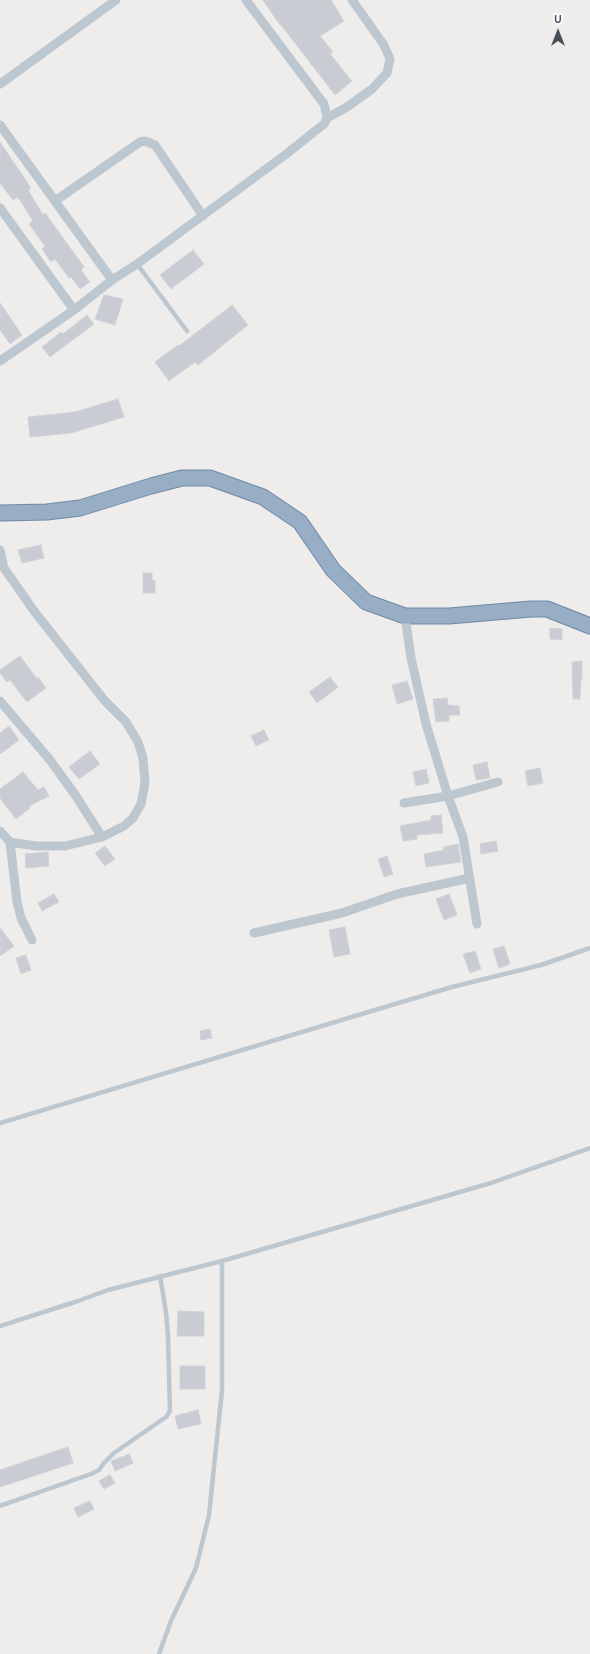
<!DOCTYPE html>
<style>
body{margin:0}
#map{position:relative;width:590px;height:1654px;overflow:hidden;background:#efecec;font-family:Overpass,sans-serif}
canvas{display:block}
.north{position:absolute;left:538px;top:12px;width:40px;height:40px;-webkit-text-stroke:3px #fff;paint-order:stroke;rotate:0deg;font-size:11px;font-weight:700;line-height:16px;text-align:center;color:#45505a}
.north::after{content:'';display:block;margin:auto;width:14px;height:18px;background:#45505a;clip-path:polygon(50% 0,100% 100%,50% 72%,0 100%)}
</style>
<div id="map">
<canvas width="590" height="1654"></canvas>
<div class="north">U</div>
</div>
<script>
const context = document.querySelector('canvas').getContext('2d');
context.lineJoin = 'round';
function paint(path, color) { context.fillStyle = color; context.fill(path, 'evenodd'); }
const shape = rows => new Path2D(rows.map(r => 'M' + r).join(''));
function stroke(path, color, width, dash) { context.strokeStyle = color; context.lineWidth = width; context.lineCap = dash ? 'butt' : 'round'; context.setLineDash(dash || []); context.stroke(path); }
const building = shape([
 [263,0,331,0,344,21,320,36,333,52,330,54,352,81,335,95,281,25,280,25,263,0],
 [0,142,31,188,28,190,43,215,45,213,84,267,81,270,90,282,80,289,71,277,69,278,55,259,51,262,42,249,45,246,29,224,33,221,18,197,13,200,0,183,0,142],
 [193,250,204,264,171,289,160,275,193,250],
 [104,295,123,299,115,325,95,319,104,295],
 [0,303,22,335,10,344,0,330,0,303],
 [232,305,248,325,198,365,195,362,169,381,155,362,178,345,179,346,232,305],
 [87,315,94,324,50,357,42,347,61,332,63,334,87,315],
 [118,399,124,417,71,433,30,437,28,417,75,412,118,399],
 [41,545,44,558,22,563,18,550,41,545],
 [143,573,152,573,152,580,155,580,155,593,143,593,143,573],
 [550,628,562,629,562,640,550,639,550,628],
 [20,656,37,679,38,677,46,688,27,702,10,680,7,682,0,673,0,670,20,656],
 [582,661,582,679,581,679,580,699,573,699,572,662,582,661],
 [330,677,338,687,317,703,309,692,330,677],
 [407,681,413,699,397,704,392,685,407,681],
 [447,698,448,705,459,706,460,715,449,715,449,721,436,722,433,699,447,698],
 [9,726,19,740,0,754,0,733,9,726],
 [264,730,269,740,256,746,251,736,264,730],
 [90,751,100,764,79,779,69,767,90,751],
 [487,762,490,778,476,780,473,765,487,762],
 [540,768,543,783,528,786,525,771,540,768],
 [426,769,429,783,416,786,413,772,426,769],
 [23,772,38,790,44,787,49,796,29,806,30,808,16,819,0,798,0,789,23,772],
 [441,815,443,833,417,835,417,839,403,841,400,826,431,820,431,816,441,815],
 [496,841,498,851,481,854,480,844,496,841],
 [458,844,461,862,426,867,424,854,444,850,443,847,458,844],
 [105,846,115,859,105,866,95,853,105,846],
 [48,852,49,866,26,868,25,854,48,852],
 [387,856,393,874,384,877,378,859,387,856],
 [54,894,59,902,42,911,38,903,54,894],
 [449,894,457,915,444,920,436,899,449,894],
 [345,927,350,954,334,957,329,930,345,927],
 [0,928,14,946,0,956,0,928],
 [504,946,510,964,499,968,493,949,504,946],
 [475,951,481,969,470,973,463,954,475,951],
 [26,955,31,970,21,974,16,958,26,955],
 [210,1029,212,1038,201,1040,200,1031,210,1029],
 [178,1311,204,1312,204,1336,177,1336,178,1311],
 [180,1366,205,1366,205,1389,180,1389,180,1366],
 [198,1410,201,1424,178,1429,175,1416,198,1410],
 [68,1447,73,1463,0,1487,0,1470,68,1447],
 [129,1454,133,1463,115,1471,111,1461,129,1454],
 [110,1475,115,1483,104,1489,99,1481,110,1475],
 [90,1501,94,1509,78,1517,74,1508,90,1501]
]);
paint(building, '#c9ccd2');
stroke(building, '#d0d3d9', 1);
const trunk = shape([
 [0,513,47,512,80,508,151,486,182,478,210,478,263,497,300,522,333,570,366,602,405,616,449,616,531,609,547,609,590,626]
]);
stroke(trunk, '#6e8aa8', 17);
stroke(shape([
 [137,264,187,331],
 [0,1123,365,1013,452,987,541,965,590,948],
 [0,1326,78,1301,108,1290,222,1261,491,1183,590,1148],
 [0,1506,91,1474,99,1470,104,1463,114,1453,166,1417,170,1411,168,1336,166,1312,160,1276],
 [159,1654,171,1621,196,1568,209,1515,222,1390,222,1261]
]), '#bdc7cf', 4.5);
stroke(shape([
 [0,84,116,0],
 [327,118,347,107,372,89,387,73,390,59,384,45,352,0],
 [0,125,112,280],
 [55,201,140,142,145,141,155,145,203,216],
 [0,208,74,310],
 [0,361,74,310,112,280,137,264,285,155,324,124,327,118,324,104,246,0],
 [0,550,4,568,34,611,105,701,126,722,138,742,143,758,145,783,141,804,133,818,124,826,102,837,65,846,36,846,10,842,0,831],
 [405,616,411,658,426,724,448,796,463,837,477,924],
 [0,701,50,760,76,796,102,837],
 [404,803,448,796,498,782],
 [10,842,17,902,21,918,32,940],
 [254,933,342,913,397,894,470,878]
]), '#bdc7cf', 9);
stroke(trunk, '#97aec4', 15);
</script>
